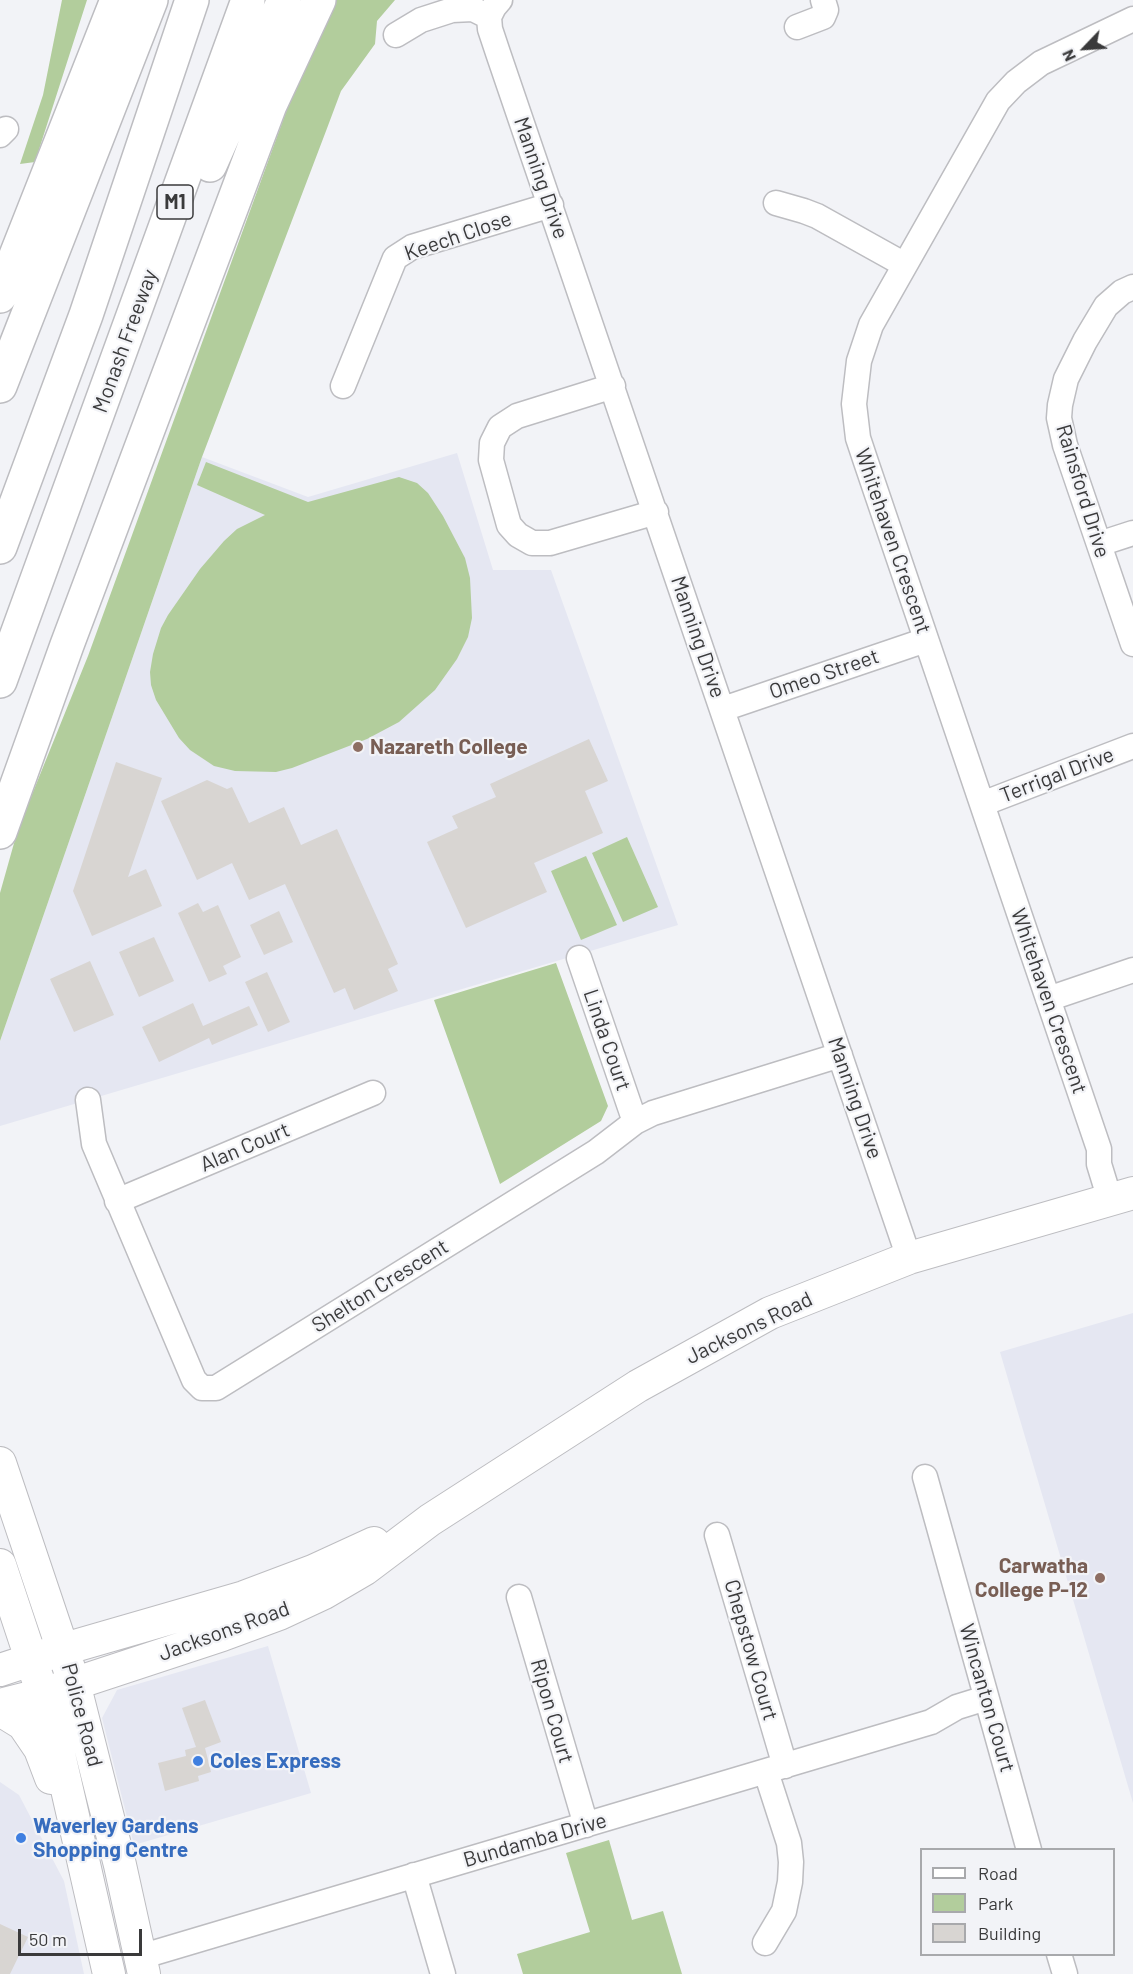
<!DOCTYPE html>
<style>
body{margin:0}
#map{position:relative;width:1133px;height:1974px;overflow:hidden;background:#f2f3f7;font-family:Barlow,sans-serif}
canvas{display:block}
.legend{position:absolute;left:920px;top:1848px;width:195px;height:108px;box-sizing:border-box;background:#f2f3f7;border:2px solid #a8a9ac;margin:0;padding:8px 10px;list-style:none;font-size:18px;color:#3a3a3b}
.legend li{display:flex;align-items:center;gap:12px;height:30px}
.legend b{width:30px;border:2px solid #a8a9ac}
.north{position:absolute;left:1055px;top:18px;width:60px;height:60px;-webkit-text-stroke:4px #f2f3f7;paint-order:stroke;rotate:245deg;font-size:16px;font-weight:700;line-height:24px;text-align:center;color:#3a3a3b}
.north::after{content:'';display:block;margin:auto;width:21px;height:27px;background:#3a3a3b;clip-path:polygon(50% 0,100% 100%,50% 72%,0 100%)}
.scale{position:absolute;left:18px;top:1929px;width:124px;height:27px;box-sizing:border-box;border:3px solid #3a3a3b;border-top:0;padding-left:8px;font-size:18px;line-height:21px;white-space:nowrap;color:#3a3a3b;-webkit-text-stroke:4px #f2f3f7;paint-order:stroke}
</style>
<div id="map">
<canvas width="1133" height="1974"></canvas>
<ul class="legend">
<li><b style="height:8px;background:#fff"></b>Road</li>
<li><b style="height:16px;background:#b2cd9c"></b>Park</li>
<li><b style="height:16px;background:#d8d5d2"></b>Building</li>
</ul>
<div class="north">N</div>
<div class="scale">50 m</div>
</div>
<script>
const context = document.querySelector('canvas').getContext('2d');
context.lineJoin = 'round';
function paint(path, color) { context.fillStyle = color; context.fill(path, 'evenodd'); }
const shape = rows => new Path2D(rows.map(r => 'M' + r).join(''));
function stroke(path, color, width, dash) { context.strokeStyle = color; context.lineWidth = width; context.lineCap = dash ? 'butt' : 'round'; context.setLineDash(dash || []); context.stroke(path); }
function drawText(font, color, halo, rows, align = 'center') {
  context.font = font + ' Barlow,sans-serif'; context.lineWidth = 4.5; context.setLineDash([]); context.textBaseline = 'middle'; context.strokeStyle = halo; context.fillStyle = color; for (const [text, x, y, turn = 0] of rows) {
    context.save(); context.translate(x, y); context.rotate((+turn || 0) * Math.PI / 180); context.textAlign = isNaN(turn) ? turn : align; if (halo) context.strokeText(text, 0, 0); context.fillText(text, 0, 0); context.restore();
  }
}
paint(shape([
 [457,453,493,570,551,570,678,925,0,1126,0,1041,202,457,308,497],
 [1133,1313,1133,1803,1000,1352],
 [268,1646,311,1793,134,1845,102,1718,117,1690],
 [0,1782,19,1795,64,1881,84,1974,0,1974]
]), '#e5e7f2');
paint(shape([
 [62,0,87,0,35,162,20,164,43,95],
 [332,0,395,0,377,21,375,44,341,91,326,131,202,457,0,1041,0,893,18,829,88,656,310,46],
 [206,462,308,502,399,477,417,483,428,493,443,516,465,558,470,578,472,618,468,637,457,659,435,690,399,722,367,739,292,768,276,772,235,771,214,766,190,750,179,738,156,700,151,685,150,672,153,654,161,628,168,615,200,569,224,541,237,529,265,515,197,485],
 [627,837,658,907,623,922,592,853],
 [586,856,617,925,581,940,551,871],
 [556,963,608,1106,601,1121,500,1184,434,1000],
 [609,1840,632,1920,663,1911,682,1974,523,1974,517,1954,590,1932,566,1853]
]), '#b2cd9c');
paint(shape([
 [589,739,608,781,585,791,603,833,534,863,547,892,466,928,427,842,458,828,452,816,496,797,490,784],
 [116,762,162,778,128,877,146,869,162,906,92,936,73,891],
 [207,780,227,789,232,787,249,823,284,807,301,845,337,829,398,964,388,969,398,991,354,1010,345,988,334,993,285,884,249,900,232,863,197,880,161,801],
 [198,903,203,912,218,905,241,957,223,966,227,974,209,982,178,913],
 [279,911,293,942,264,955,250,925],
 [154,937,174,981,139,997,119,952],
 [90,961,114,1015,74,1032,50,979],
 [267,972,290,1022,268,1032,245,982],
 [193,1003,203,1026,249,1006,258,1025,212,1045,209,1038,159,1062,142,1027],
 [205,1700,221,1742,205,1748,211,1772,198,1776,199,1781,165,1791,158,1763,186,1756,185,1750,196,1747,182,1708],
 [0,1924,28,1937,10,1974,0,1974]
]), '#d8d5d2');
const minor = shape([
 [500,0,494,7,489,17,490,29,498,53,909,1258],
 [797,27,823,17,826,10,823,0],
 [396,35,421,20,452,10,473,9,489,17],
 [0,135,6,129],
 [776,203,804,211,817,216,905,265],
 [1133,287,1122,292,1106,306,1085,341,1066,379,1060,405,1059,418,1065,445,1133,644],
 [343,386,395,258,412,247,551,205],
 [613,386,517,416,500,427,492,443,491,460,509,525,518,535,532,543,550,543,656,512],
 [1099,544,1133,533],
 [723,709,926,640],
 [982,804,1133,746],
 [579,958,635,1122],
 [1048,999,1133,970],
 [88,1100,94,1144,194,1380,202,1388,216,1388,596,1152,635,1122,653,1113,840,1055],
 [1110,1200,1099,1164,1099,1149,866,462,858,438,854,404,859,361,871,325,998,101,1016,82,1041,63,1133,19],
 [117,1201,373,1093],
 [925,1477,1029,1850],
 [717,1535,785,1766],
 [519,1597,586,1825],
 [414,1875,443,1974],
 [765,1943,784,1911,790,1882,791,1862,789,1843,766,1772],
 [1059,1954,1065,1974],
 [140,1957,931,1722,957,1707,986,1698]
]);
const major = shape([
 [0,1463,74,1683,120,1865,144,1974],
 [0,1565,51,1719,109,1974],
 [0,1670,64,1649,244,1597,313,1571,374,1543],
 [0,1705,43,1694,222,1635,279,1614,324,1593,365,1569,430,1520,638,1386,770,1313,909,1258,1133,1193],
 [0,1712,5,1713,23,1724,40,1749,51,1778]
]);
const highway = shape([
 [210,165,284,0],
 [0,296,117,0],
 [0,386,151,0],
 [0,547,86,315,192,0],
 [0,681,248,0],
 [0,832,67,645,270,105,319,0]
]);
stroke(minor, '#bdbdc1', 27);
stroke(major, '#bdbdc1', 34);
stroke(highway, '#bdbdc1', 36);
stroke(minor, '#fff', 24);
stroke(major, '#fff', 32);
stroke(highway, '#fff', 33);
for (const [x, y, r, color] of [
 [358,747,6,"#8d6e63"],
 [1100,1578,6,"#8d6e63"],
 [198,1761,6,"#3f7fe0"],
 [21,1838,6,"#3f7fe0"]
]) { const dot = new Path2D(); dot.arc(x, y, r, 0, 2 * Math.PI); context.fillStyle = color; context.fill(dot); stroke(dot, '#f2f3f7', 2); }
for (const [x, y, w] of [
 [175,202,36]
]) { const box = new Path2D(); box.roundRect(x - w / 2, y - 17, w, 34, 4.5); context.fillStyle = '#f2f3f7'; context.fill(box); stroke(box, '#3a3a3b', 1.5); }
drawText('bold 20px', '#3a3a3b', null, [
 ["M1",175,202]
]);
drawText('21px', '#3a3a3b', '#f2f3f7', [
 ["Manning Drive",541,178,71],
 ["Keech Close",458,236,-19],
 ["Monash Freeway",125,341,-70],
 ["Rainsford Drive",1083,491,73],
 ["Whitehaven Crescent",893,541,71],
 ["Manning Drive",698,637,71],
 ["Omeo Street",824,674,-19],
 ["Terrigal Drive",1057,775,-21],
 ["Whitehaven Crescent",1049,1001,71],
 ["Linda Court",607,1040,71],
 ["Manning Drive",855,1098,71],
 ["Alan Court",245,1147,-23],
 ["Shelton Crescent",380,1286,-32],
 ["Jacksons Road",749,1328,-26],
 ["Jacksons Road",224,1631,-20],
 ["Chepstow Court",751,1650,74],
 ["Wincanton Court",987,1698,74],
 ["Ripon Court",552,1711,74],
 ["Police Road",82,1715,75],
 ["Bundamba Drive",535,1840,-16]
]);
drawText('bold 21px', '#785e54', '#f2f3f7', [
 ["Nazareth College",370,747],
 ["Carwatha",1088,1566,"right"],
 ["College P-12",1088,1590,"right"]
], 'left');
drawText('bold 21px', '#366cbe', '#f2f3f7', [
 ["Coles Express",210,1761],
 ["Waverley Gardens",33,1826],
 ["Shopping Centre",33,1850]
], 'left');
</script>
